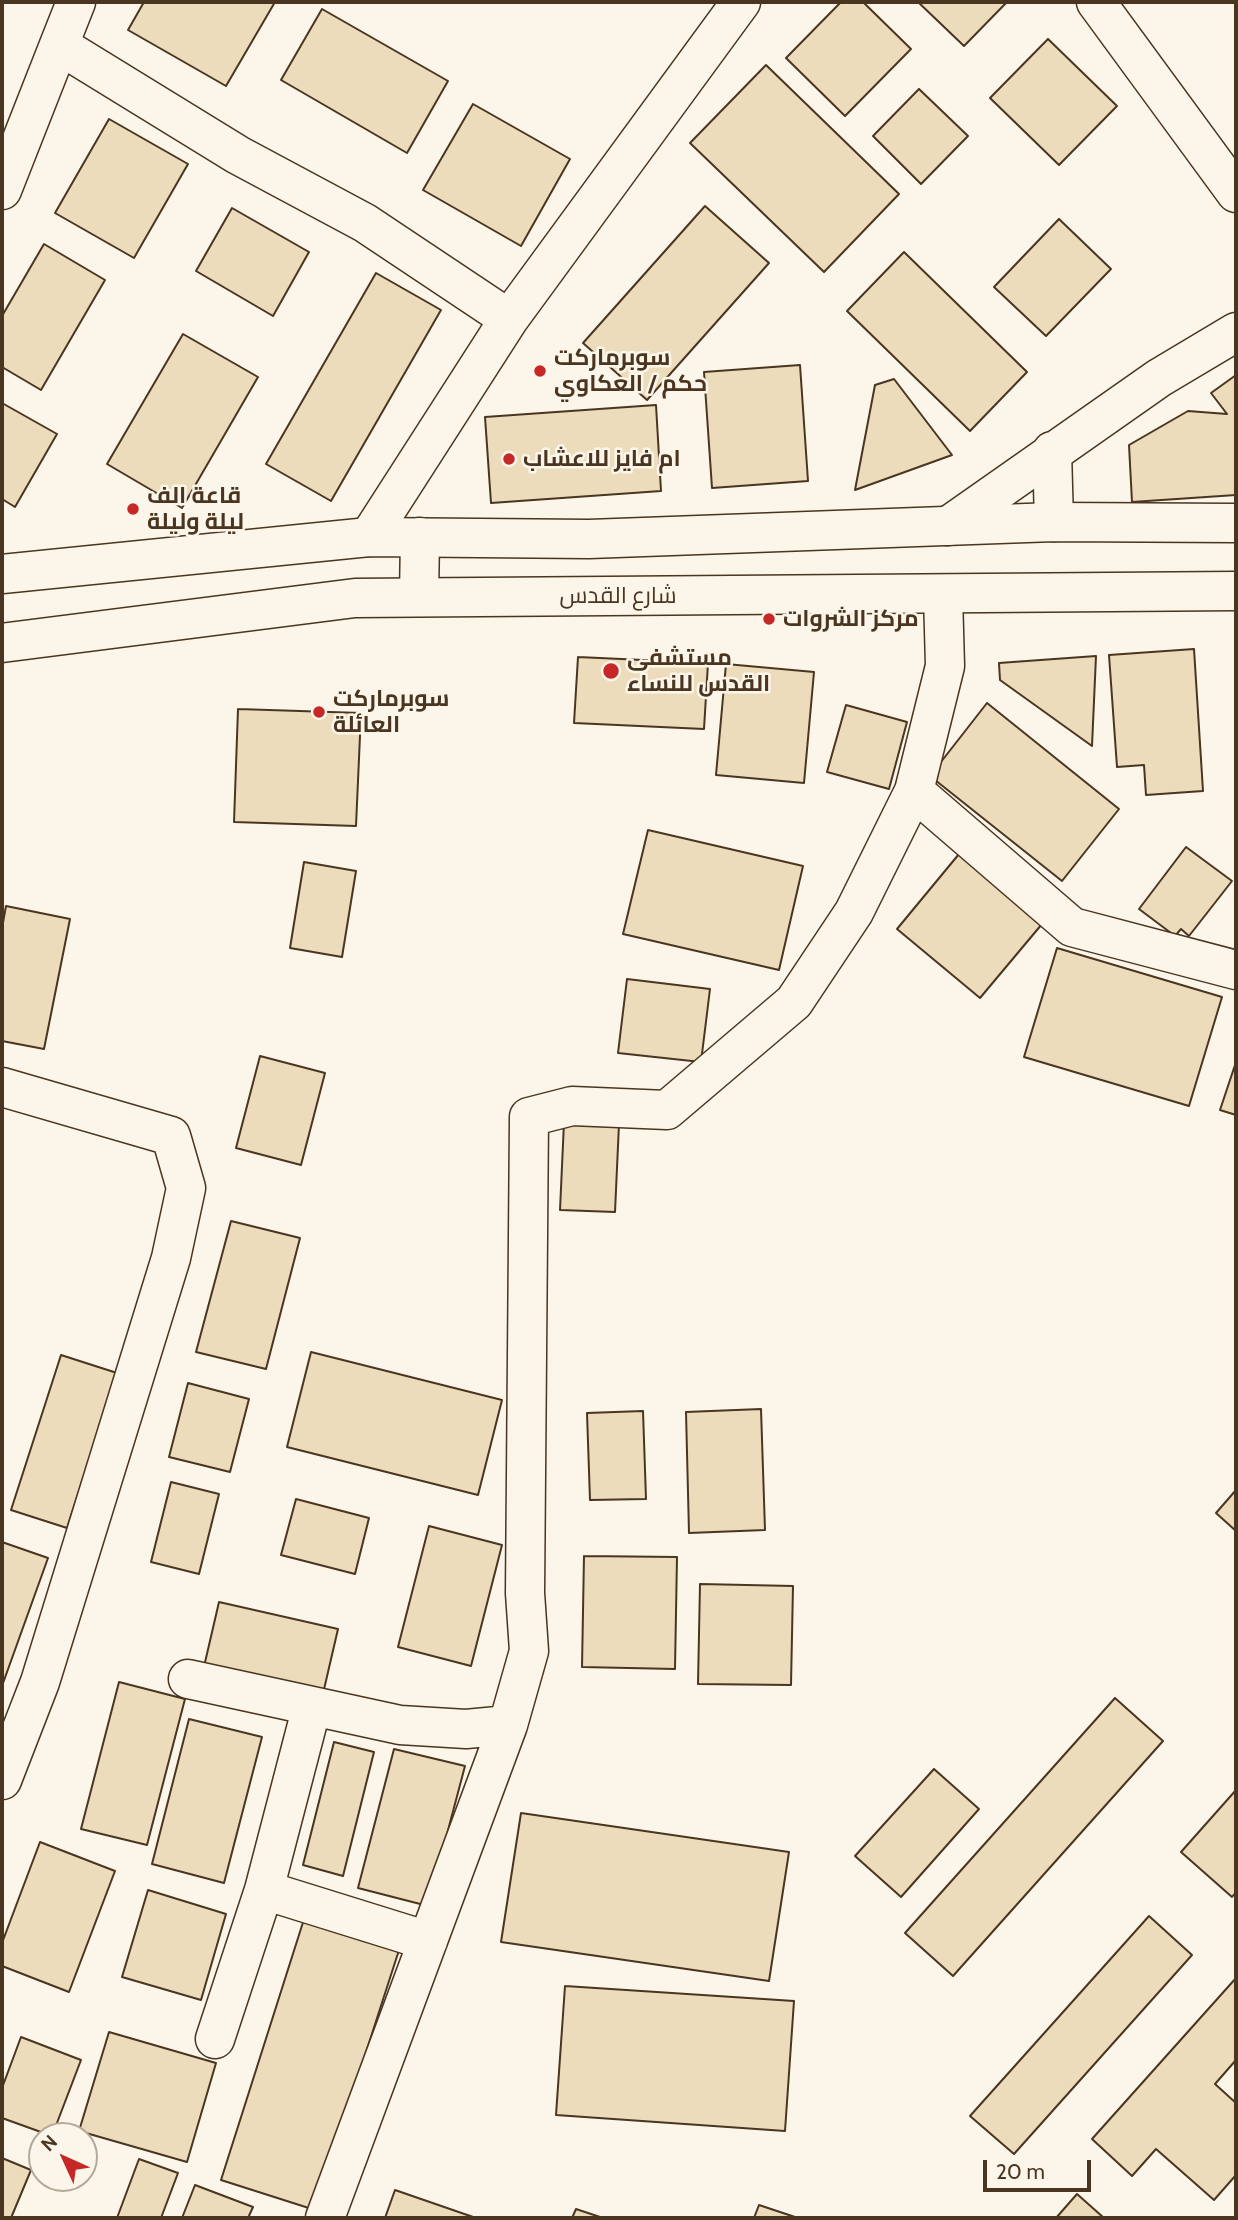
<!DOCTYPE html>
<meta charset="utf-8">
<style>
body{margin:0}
#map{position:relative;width:1238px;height:2220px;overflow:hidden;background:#fbf6e9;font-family:Cabin,sans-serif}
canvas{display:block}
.frame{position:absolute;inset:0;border:4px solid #4a3520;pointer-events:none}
.north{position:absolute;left:28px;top:2122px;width:70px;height:70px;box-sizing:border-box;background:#fbf6e9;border:2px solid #b4a999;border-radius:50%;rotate:315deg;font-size:19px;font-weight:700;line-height:28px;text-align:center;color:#4a3520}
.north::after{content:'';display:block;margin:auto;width:24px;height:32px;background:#c62828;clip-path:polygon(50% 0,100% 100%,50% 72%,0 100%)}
.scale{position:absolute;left:983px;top:2160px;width:108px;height:32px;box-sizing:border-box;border:4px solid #4a3520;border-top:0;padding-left:9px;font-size:21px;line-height:24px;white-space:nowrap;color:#4a3520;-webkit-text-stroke:5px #fbf6e9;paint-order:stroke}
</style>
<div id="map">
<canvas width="1238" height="2220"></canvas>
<div class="frame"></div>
<div class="north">N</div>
<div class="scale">20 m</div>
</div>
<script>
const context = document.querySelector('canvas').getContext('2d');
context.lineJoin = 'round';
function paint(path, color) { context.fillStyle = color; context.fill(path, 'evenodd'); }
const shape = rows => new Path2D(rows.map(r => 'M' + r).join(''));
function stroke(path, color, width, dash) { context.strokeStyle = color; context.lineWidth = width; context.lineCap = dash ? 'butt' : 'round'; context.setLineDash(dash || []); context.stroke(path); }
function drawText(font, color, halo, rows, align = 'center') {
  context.font = font + ' Cabin,Cairo,sans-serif'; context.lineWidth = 5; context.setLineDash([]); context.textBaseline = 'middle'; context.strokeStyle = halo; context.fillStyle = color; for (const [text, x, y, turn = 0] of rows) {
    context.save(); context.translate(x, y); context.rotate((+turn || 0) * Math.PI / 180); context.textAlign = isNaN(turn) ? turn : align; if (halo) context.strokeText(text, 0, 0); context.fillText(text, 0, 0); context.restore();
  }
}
const building = shape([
 [144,2,275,2,226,86,128,30,144,2],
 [841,2,863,2,911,49,845,116,786,58,841,2],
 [918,2,1007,2,964,46,918,2],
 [322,9,448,81,407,153,281,80,322,9],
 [1048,39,1117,106,1059,165,990,98,1048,39],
 [766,65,899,194,824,272,690,143,766,65],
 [919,89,968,136,921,184,873,136,919,89],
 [473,104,570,159,521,246,423,190,473,104],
 [109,119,188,164,134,258,55,213,109,119],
 [705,206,769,263,647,400,583,343,705,206],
 [232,208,309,252,273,316,196,271,232,208],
 [1059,219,1111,269,1046,336,994,287,1059,219],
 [44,244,105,280,41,390,2,367,2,316,44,244],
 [904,252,1027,372,970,431,847,311,904,252],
 [376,273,441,310,331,501,266,464,376,273],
 [183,334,258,377,182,508,107,464,183,334],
 [800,365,808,481,712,488,704,372,800,365],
 [1236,375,1236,495,1132,502,1129,445,1188,411,1227,414,1211,393,1236,375],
 [894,379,952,455,855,490,875,385,894,379],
 [2,403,57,434,15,507,2,499,2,403],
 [656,405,661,491,491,503,485,417,656,405],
 [1194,649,1203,791,1146,795,1144,765,1117,767,1109,655,1194,649],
 [1096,656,1092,746,1000,680,999,663,1096,656],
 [578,657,708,663,704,729,574,723,578,657],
 [726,664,814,672,804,783,716,775,726,664],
 [987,703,1119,809,1062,881,930,776,987,703],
 [846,705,907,722,889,789,827,772,846,705],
 [238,709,361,713,356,826,234,822,238,709],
 [648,830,803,866,779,970,623,934,648,830],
 [1186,847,1232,881,1189,936,1181,929,1175,936,1139,909,1186,847],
 [959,854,1042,924,980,998,897,929,959,854],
 [304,862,356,871,342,957,290,948,304,862],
 [6,906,70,919,44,1049,2,1041,2,928,6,906],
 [1057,948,1222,997,1189,1106,1024,1057,1057,948],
 [627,979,710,989,701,1062,618,1053,627,979],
 [260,1056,325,1073,301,1165,236,1148,260,1056],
 [1236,1062,1236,1115,1220,1110,1236,1062],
 [564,1122,619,1124,615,1212,560,1210,564,1122],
 [231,1221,300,1238,266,1369,196,1352,231,1221],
 [311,1352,502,1400,478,1495,287,1447,311,1352],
 [61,1355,117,1373,67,1528,11,1510,61,1355],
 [188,1383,249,1399,230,1472,169,1457,188,1383],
 [761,1409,765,1530,689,1533,686,1412,761,1409],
 [643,1411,646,1499,590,1500,587,1413,643,1411],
 [171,1482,219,1494,199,1574,151,1562,171,1482],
 [1236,1490,1236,1531,1216,1513,1236,1490],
 [296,1499,369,1518,355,1574,281,1555,296,1499],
 [429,1526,502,1545,471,1666,398,1647,429,1526],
 [2,1542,48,1558,2,1686,2,1542],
 [584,1556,677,1557,675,1669,582,1667,584,1556],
 [700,1584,793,1586,791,1685,698,1684,700,1584],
 [219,1602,338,1629,322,1698,203,1671,219,1602],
 [119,1682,185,1699,147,1845,81,1829,119,1682],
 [1115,1698,1163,1741,953,1976,905,1933,1115,1698],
 [189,1719,262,1737,224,1883,152,1864,189,1719],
 [334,1742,374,1752,343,1876,303,1865,334,1742],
 [394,1749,465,1766,428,1906,358,1888,394,1749],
 [934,1769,979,1809,901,1897,855,1856,934,1769],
 [1236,1790,1236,1892,1232,1897,1181,1852,1236,1790],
 [521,1813,789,1852,769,1981,501,1942,521,1813],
 [40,1842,115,1871,69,1992,2,1966,2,1943,40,1842],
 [148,1890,226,1914,201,2000,122,1977,148,1890],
 [305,1916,400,1947,315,2210,221,2180,305,1916],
 [1149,1916,1192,1955,1014,2154,970,2116,1149,1916],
 [1236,1978,1236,2060,1215,2084,1236,2103,1236,2175,1214,2200,1156,2149,1132,2176,1092,2139,1236,1978],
 [565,1986,794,2001,785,2131,556,2115,565,1986],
 [109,2032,216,2063,187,2162,79,2131,109,2032],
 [21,2037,81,2060,52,2136,2,2118,2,2088,21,2037],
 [2,2158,31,2170,11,2218,2,2218,2,2158],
 [139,2159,178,2173,161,2218,117,2218,139,2159],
 [195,2185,253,2207,248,2218,182,2218,195,2185],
 [395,2190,476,2218,385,2218,395,2190],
 [1077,2194,1104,2218,1056,2218,1077,2194],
 [759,2205,798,2218,754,2218,759,2205],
 [576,2209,603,2218,572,2218,576,2209]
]);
paint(building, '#ecdcbc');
stroke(building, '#4a3520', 2);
const minor = shape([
 [76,2,59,45,238,155,365,223,509,319],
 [1096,2,1236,193],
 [2,190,59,45],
 [1052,451,1054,522],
 [948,526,1159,378,1236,332],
 [369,537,509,319,741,2],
 [419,597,420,537],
 [914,791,1072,927,1236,970],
 [2,1087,171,1136,186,1188,171,1258,40,1682,2,1780],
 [188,1679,400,1725,466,1729,508,1725],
 [264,1890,428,1941],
 [215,2039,264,1890,312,1706],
 [325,2218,508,1725,529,1651,525,1593,529,1117,572,1106,667,1110,794,1002,854,912,914,791,945,666,943,595]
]);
const major = shape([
 [2,574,369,537,589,539,1054,522,1236,523],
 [2,643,355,598,1236,591]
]);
stroke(minor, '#4a3520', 41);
stroke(major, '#4a3520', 41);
stroke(minor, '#fbf6e9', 38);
stroke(major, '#fbf6e9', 38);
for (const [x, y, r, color] of [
 [540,371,7,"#c62828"],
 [509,459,7,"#c62828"],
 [133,509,7,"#c62828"],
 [769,619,7,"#c62828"],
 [611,671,9,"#c62828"],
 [319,712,7,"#c62828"]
]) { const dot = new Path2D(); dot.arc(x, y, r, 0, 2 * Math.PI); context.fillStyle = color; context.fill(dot); stroke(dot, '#fbf6e9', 2.5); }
drawText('bold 23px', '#4a3520', '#fbf6e9', [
 ["سوبرماركت",554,358],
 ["حكم / العكاوي",554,384],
 ["ام فايز للاعشاب",523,459],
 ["قاعة الف",147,496],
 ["ليلة وليلة",147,522],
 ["مركز الشروات",783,619],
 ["مستشفى",627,658],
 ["القدس للنساء",627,684],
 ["سوبرماركت",333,699],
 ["العائلة",333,725]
], 'left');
drawText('23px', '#4a3520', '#fbf6e9', [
 ["شارع القدس",618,596]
]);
</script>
